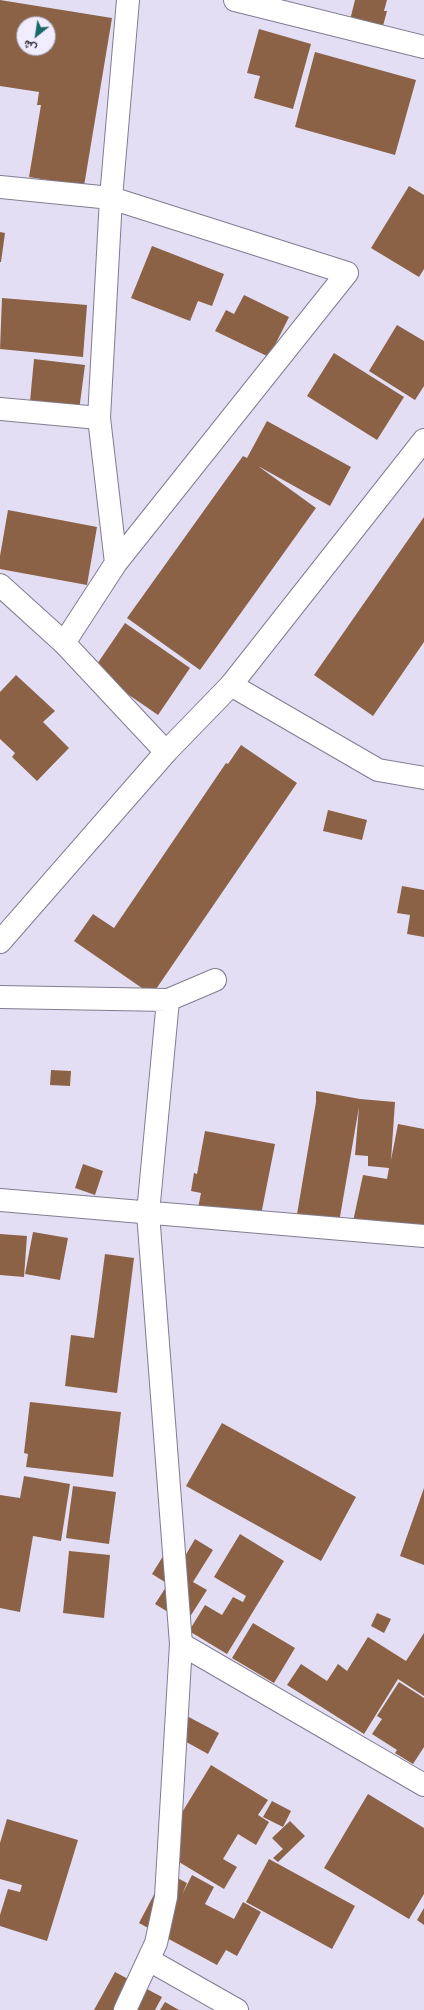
<!DOCTYPE html>
<meta charset="utf-8">
<style>
body{margin:0}
#map{position:relative;width:424px;height:2010px;overflow:hidden;background:#e4def4;font-family:Bitter,Vazirmatn,serif}
canvas{display:block}
.north{position:absolute;left:16px;top:16px;width:40px;height:40px;box-sizing:border-box;background:#f1ecfe;border:1px solid #a19dac;border-radius:50%;rotate:210deg;font-size:11px;font-weight:700;line-height:16px;text-align:center;color:#2a2730}
.north::after{content:'';display:block;margin:auto;width:14px;height:18px;background:#1b6869;clip-path:polygon(50% 0,100% 100%,50% 72%,0 100%)}
</style>
<div id="map">
<canvas width="424" height="2010"></canvas>
<div class="north">ش</div>
</div>
<script>
const context = document.querySelector('canvas').getContext('2d');
context.lineJoin = 'round';
function paint(path, color) { context.fillStyle = color; context.fill(path, 'evenodd'); }
const shape = rows => new Path2D(rows.map(r => 'M' + r).join(''));
function stroke(path, color, width, dash) { context.strokeStyle = color; context.lineWidth = width; context.lineCap = dash ? 'butt' : 'round'; context.setLineDash(dash || []); context.stroke(path); }
paint(shape([
 [0,0,112,18,84,186,29,177,41,105,37,105,39,92,0,86],
 [24,24,48,24,48,48,24,48],
 [355,0,387,0,384,11,387,11,380,37,348,28],
 [259,29,311,44,293,109,254,98,260,76,247,73],
 [315,52,416,80,395,155,295,127],
 [409,186,424,195,424,269,419,277,371,248],
 [0,232,5,233,1,262,0,262],
 [152,246,224,274,212,306,198,301,190,321,131,298],
 [244,295,289,317,269,357,215,331,226,310,234,314],
 [2,298,87,305,83,357,0,349],
 [397,325,424,341,424,386,415,400,369,371],
 [334,353,404,397,377,440,307,396],
 [34,359,85,365,78,418,29,412],
 [267,421,351,467,330,506,258,466,316,508,200,670,127,618,243,456,247,458],
 [8,510,97,527,87,585,0,569,0,556],
 [424,517,424,642,373,716,314,675],
 [125,623,190,668,158,715,93,670],
 [16,675,55,711,43,722,69,748,37,781,12,757,15,753,0,739,0,692],
 [241,745,297,783,152,995,74,941,93,914,114,928,226,763,228,764],
 [328,810,367,820,362,840,323,831],
 [402,886,424,890,424,937,407,934,410,915,397,913],
 [51,1070,71,1071,70,1086,50,1085],
 [316,1091,360,1099,395,1102,391,1160,398,1124,424,1129,424,1246,351,1231,363,1175,387,1179,389,1168,368,1166,368,1156,355,1155,359,1107,337,1234,295,1226,316,1102],
 [205,1131,275,1144,259,1225,197,1213,201,1193,191,1191,194,1173,197,1174],
 [83,1164,103,1171,95,1195,75,1188],
 [33,1232,68,1238,60,1280,25,1274],
 [0,1234,27,1236,24,1277,0,1275],
 [105,1254,134,1258,117,1393,65,1386,71,1335,94,1338],
 [30,1402,121,1412,113,1477,26,1467,28,1454,24,1453],
 [222,1423,356,1497,321,1561,186,1486],
 [24,1476,70,1484,61,1541,33,1536,20,1612,0,1608,0,1495,20,1498],
 [73,1486,116,1492,109,1544,66,1538],
 [424,1488,424,1565,400,1556],
 [240,1534,284,1561,227,1654,189,1631,205,1605,222,1615,233,1597,243,1602,246,1596,214,1577],
 [195,1539,213,1550,193,1582,207,1590,186,1623,155,1604,168,1584,152,1574,165,1553,181,1563],
 [69,1551,110,1555,104,1618,63,1613],
 [377,1613,391,1619,384,1633,371,1626],
 [253,1623,295,1648,274,1683,232,1658],
 [424,1633,424,1696,398,1679,364,1734,287,1685,301,1664,327,1681,338,1664,347,1671,368,1637,406,1661],
 [399,1682,424,1698,424,1747,413,1764,395,1753,397,1750,372,1734,382,1719,377,1716],
 [183,1714,219,1733,208,1754,172,1734],
 [211,1765,268,1800,258,1815,269,1822,256,1845,238,1834,223,1859,237,1867,224,1889,159,1850],
 [368,1794,424,1828,424,1894,409,1919,324,1868],
 [272,1801,291,1811,283,1827,263,1817],
 [7,1819,78,1840,47,1941,0,1926,0,1915,8,1889,20,1892,22,1885,0,1879,0,1843],
 [290,1821,305,1836,278,1862,273,1858,283,1849,272,1838],
 [269,1859,355,1906,332,1949,246,1902],
 [166,1872,187,1883,182,1895,192,1875,214,1887,205,1904,234,1919,243,1902,261,1912,237,1956,226,1950,217,1965,139,1923],
 [424,1908,424,1925,417,1920],
 [115,1972,162,1997,155,2010,94,2010],
 [165,2002,179,2010,160,2010]
]), '#8b6246');
const street = shape([
 [235,0,424,47],
 [0,187,111,198,347,273,116,563,64,643],
 [0,409,99,418],
 [116,563,99,418,111,198,128,0],
 [0,585,64,643,166,752],
 [231,685,378,770,424,778],
 [0,997,168,1000,215,980],
 [0,1200,424,1236],
 [181,1644,424,1785],
 [149,1960,237,2010],
 [125,2010,156,1943,166,1897,181,1644,148,1213,168,1000]
]);
const secondary = shape([
 [0,942,166,752,231,685,424,440]
]);
stroke(street, '#827c91', 24);
stroke(secondary, '#827c91', 24);
stroke(street, '#fff', 22);
stroke(secondary, '#fff', 22);
</script>
